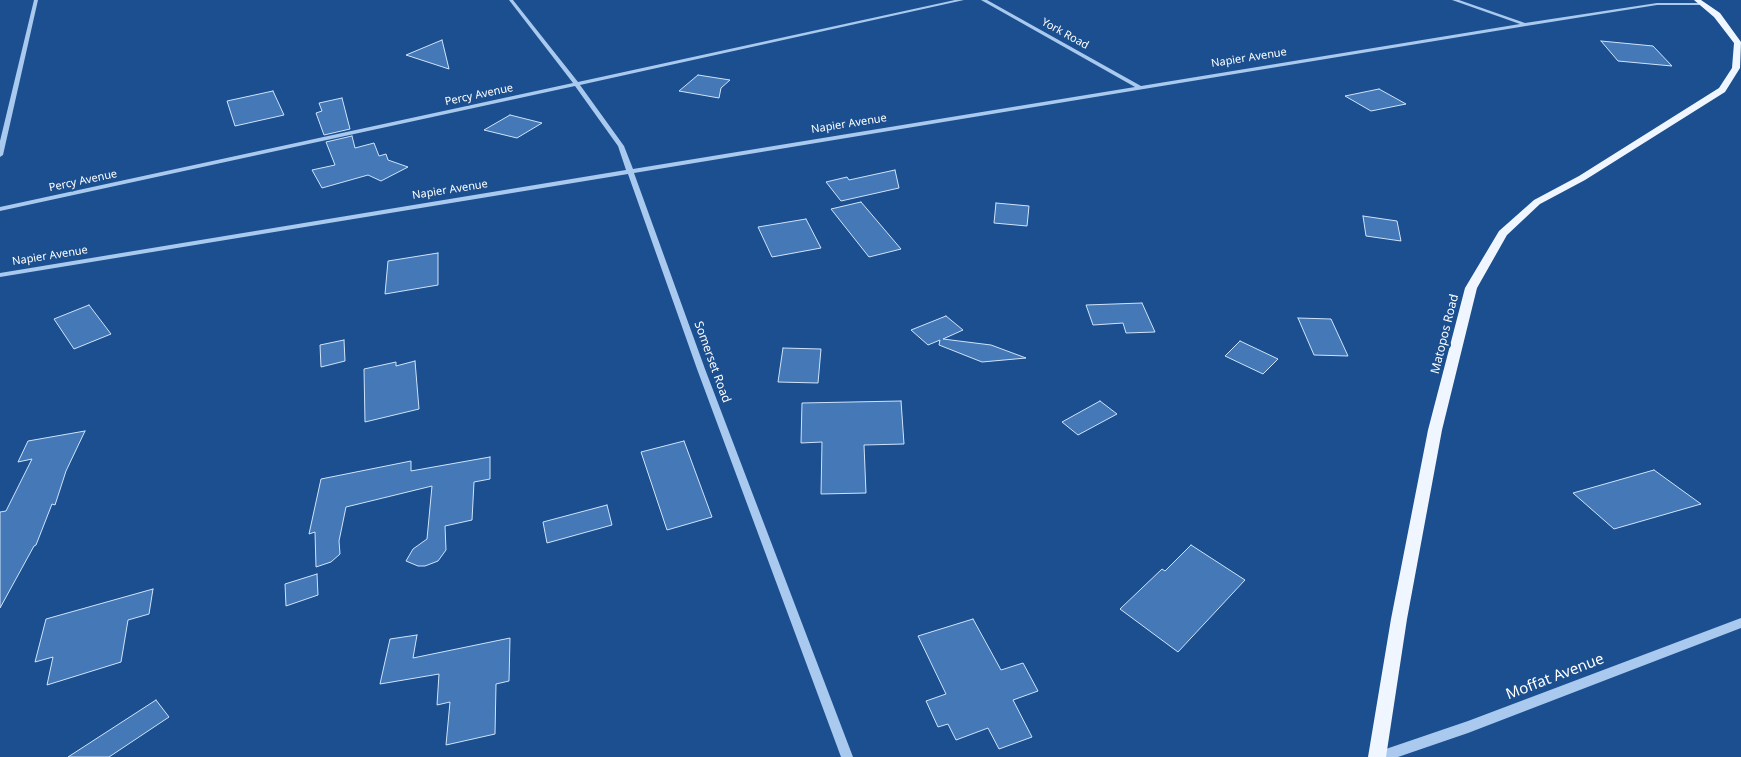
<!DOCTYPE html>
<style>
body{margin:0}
canvas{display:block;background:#1b4f8f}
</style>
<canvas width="1741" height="757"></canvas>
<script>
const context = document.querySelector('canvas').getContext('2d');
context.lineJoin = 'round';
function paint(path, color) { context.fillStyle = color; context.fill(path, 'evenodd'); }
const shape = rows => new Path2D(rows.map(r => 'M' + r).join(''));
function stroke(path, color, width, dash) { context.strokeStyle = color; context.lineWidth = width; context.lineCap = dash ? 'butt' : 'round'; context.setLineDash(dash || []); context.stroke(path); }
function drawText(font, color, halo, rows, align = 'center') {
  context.font = font + ' "Noto Sans",sans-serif'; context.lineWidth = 4.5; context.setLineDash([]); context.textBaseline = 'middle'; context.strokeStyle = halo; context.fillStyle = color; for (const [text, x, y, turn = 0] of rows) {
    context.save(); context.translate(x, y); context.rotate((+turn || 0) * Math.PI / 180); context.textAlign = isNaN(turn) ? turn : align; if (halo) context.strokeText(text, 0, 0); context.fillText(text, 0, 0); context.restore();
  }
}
const building = shape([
 [442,40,449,69,406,55,442,40],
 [1601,41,1653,46,1672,66,1618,61,1601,41],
 [698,75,730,80,721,88,719,98,679,91,698,75],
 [1379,89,1406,104,1371,111,1345,96,1379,89],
 [273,91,284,115,235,126,227,101,273,91],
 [342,98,350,129,324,135,316,113,322,111,319,103,342,98],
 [510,115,542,123,517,138,484,130,510,115],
 [352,136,355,148,374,143,379,156,386,154,388,160,408,167,381,181,368,175,322,188,312,170,335,165,326,142,352,136],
 [895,170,899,188,841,201,826,182,847,177,849,180,895,170],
 [861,202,901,249,869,257,831,209,861,202],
 [996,203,1029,206,1027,226,994,223,996,203],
 [1363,216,1397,221,1401,241,1366,236,1363,216],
 [806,219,821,248,772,257,758,227,806,219],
 [438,253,438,285,385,294,388,261,438,253],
 [1142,303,1155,332,1126,333,1123,323,1093,325,1086,305,1142,303],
 [89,305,111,334,74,349,54,319,89,305],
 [946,316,963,330,943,339,991,345,1026,358,982,362,939,345,940,340,928,345,911,330,946,316],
 [1298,318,1331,319,1348,356,1314,355,1298,318],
 [344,340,345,361,321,367,320,345,344,340],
 [1240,341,1278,359,1263,374,1225,356,1240,341],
 [783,348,821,349,818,383,778,382,783,348],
 [415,361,419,409,365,422,364,369,396,362,396,366,415,361],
 [901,401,904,444,864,445,866,493,821,494,822,442,801,443,802,403,901,401],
 [1100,401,1117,414,1078,435,1062,422,1100,401],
 [85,431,66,471,55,505,52,504,36,545,34,546,0,608,0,512,6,511,32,459,18,462,28,441,85,431],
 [684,441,712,517,667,530,641,452,684,441],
 [490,457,490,479,474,482,472,520,445,526,446,550,438,561,425,566,418,566,406,561,413,549,427,539,432,486,346,507,339,541,340,554,331,562,316,567,315,532,309,534,321,479,411,461,411,471,490,457],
 [1654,470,1701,504,1614,529,1573,493,1654,470],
 [607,505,612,525,547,543,543,522,607,505],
 [1191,545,1245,580,1178,652,1120,609,1162,569,1165,571,1191,545],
 [317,574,318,595,286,606,285,584,317,574],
 [153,589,149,614,128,620,121,662,47,685,53,657,35,662,46,619,153,589],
 [973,619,1001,670,1023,663,1038,691,1013,700,1032,737,999,749,988,728,956,740,948,724,938,727,926,701,946,694,918,636,973,619],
 [417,635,413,658,510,638,509,681,496,684,495,734,446,745,450,702,437,705,439,674,380,684,390,639,417,635],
 [156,700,169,717,109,757,68,757,156,700]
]);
paint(building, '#4478b7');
stroke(building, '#cfe3fa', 1);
paint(shape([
 [34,0,38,0,3,155,0,157,0,141,34,0],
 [509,0,513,0,578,82,955,0,964,0,580,85,624,146,633,169,1135,87,981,0,987,0,1141,86,1520,24,1452,0,1459,0,1525,23,1657,3,1703,3,1705,4,1703,5,1657,5,1526,26,634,173,705,369,853,757,841,757,697,369,628,174,0,277,0,273,626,170,618,146,575,86,0,211,0,207,573,83,509,0],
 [1741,618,1741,628,1468,733,1398,757,1374,757,1376,753,1380,751,1468,721,1741,618]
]), '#a9c9ee');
paint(shape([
 [1694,0,1701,0,1720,13,1741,42,1740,68,1725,92,1585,180,1540,204,1507,235,1477,288,1442,430,1407,619,1386,757,1368,757,1391,619,1428,430,1465,288,1499,231,1534,200,1579,176,1719,88,1732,68,1734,43,1714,17,1694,0]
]), '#f0f6ff');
drawText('11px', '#fff', '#1b4f8f', [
 ["York Road",1065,34,29],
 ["Napier Avenue",1249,58,-9],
 ["Percy Avenue",479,95,-12],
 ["Napier Avenue",849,124,-9],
 ["Percy Avenue",83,181,-12],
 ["Napier Avenue",450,190,-9],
 ["Napier Avenue",50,256,-9]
]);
drawText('12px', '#fff', '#1b4f8f', [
 ["Matopos Road",1445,334,-76],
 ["Somerset Road",712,362,70]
]);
drawText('15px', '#fff', '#1b4f8f', [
 ["Moffat Avenue",1555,677,-21]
]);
</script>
